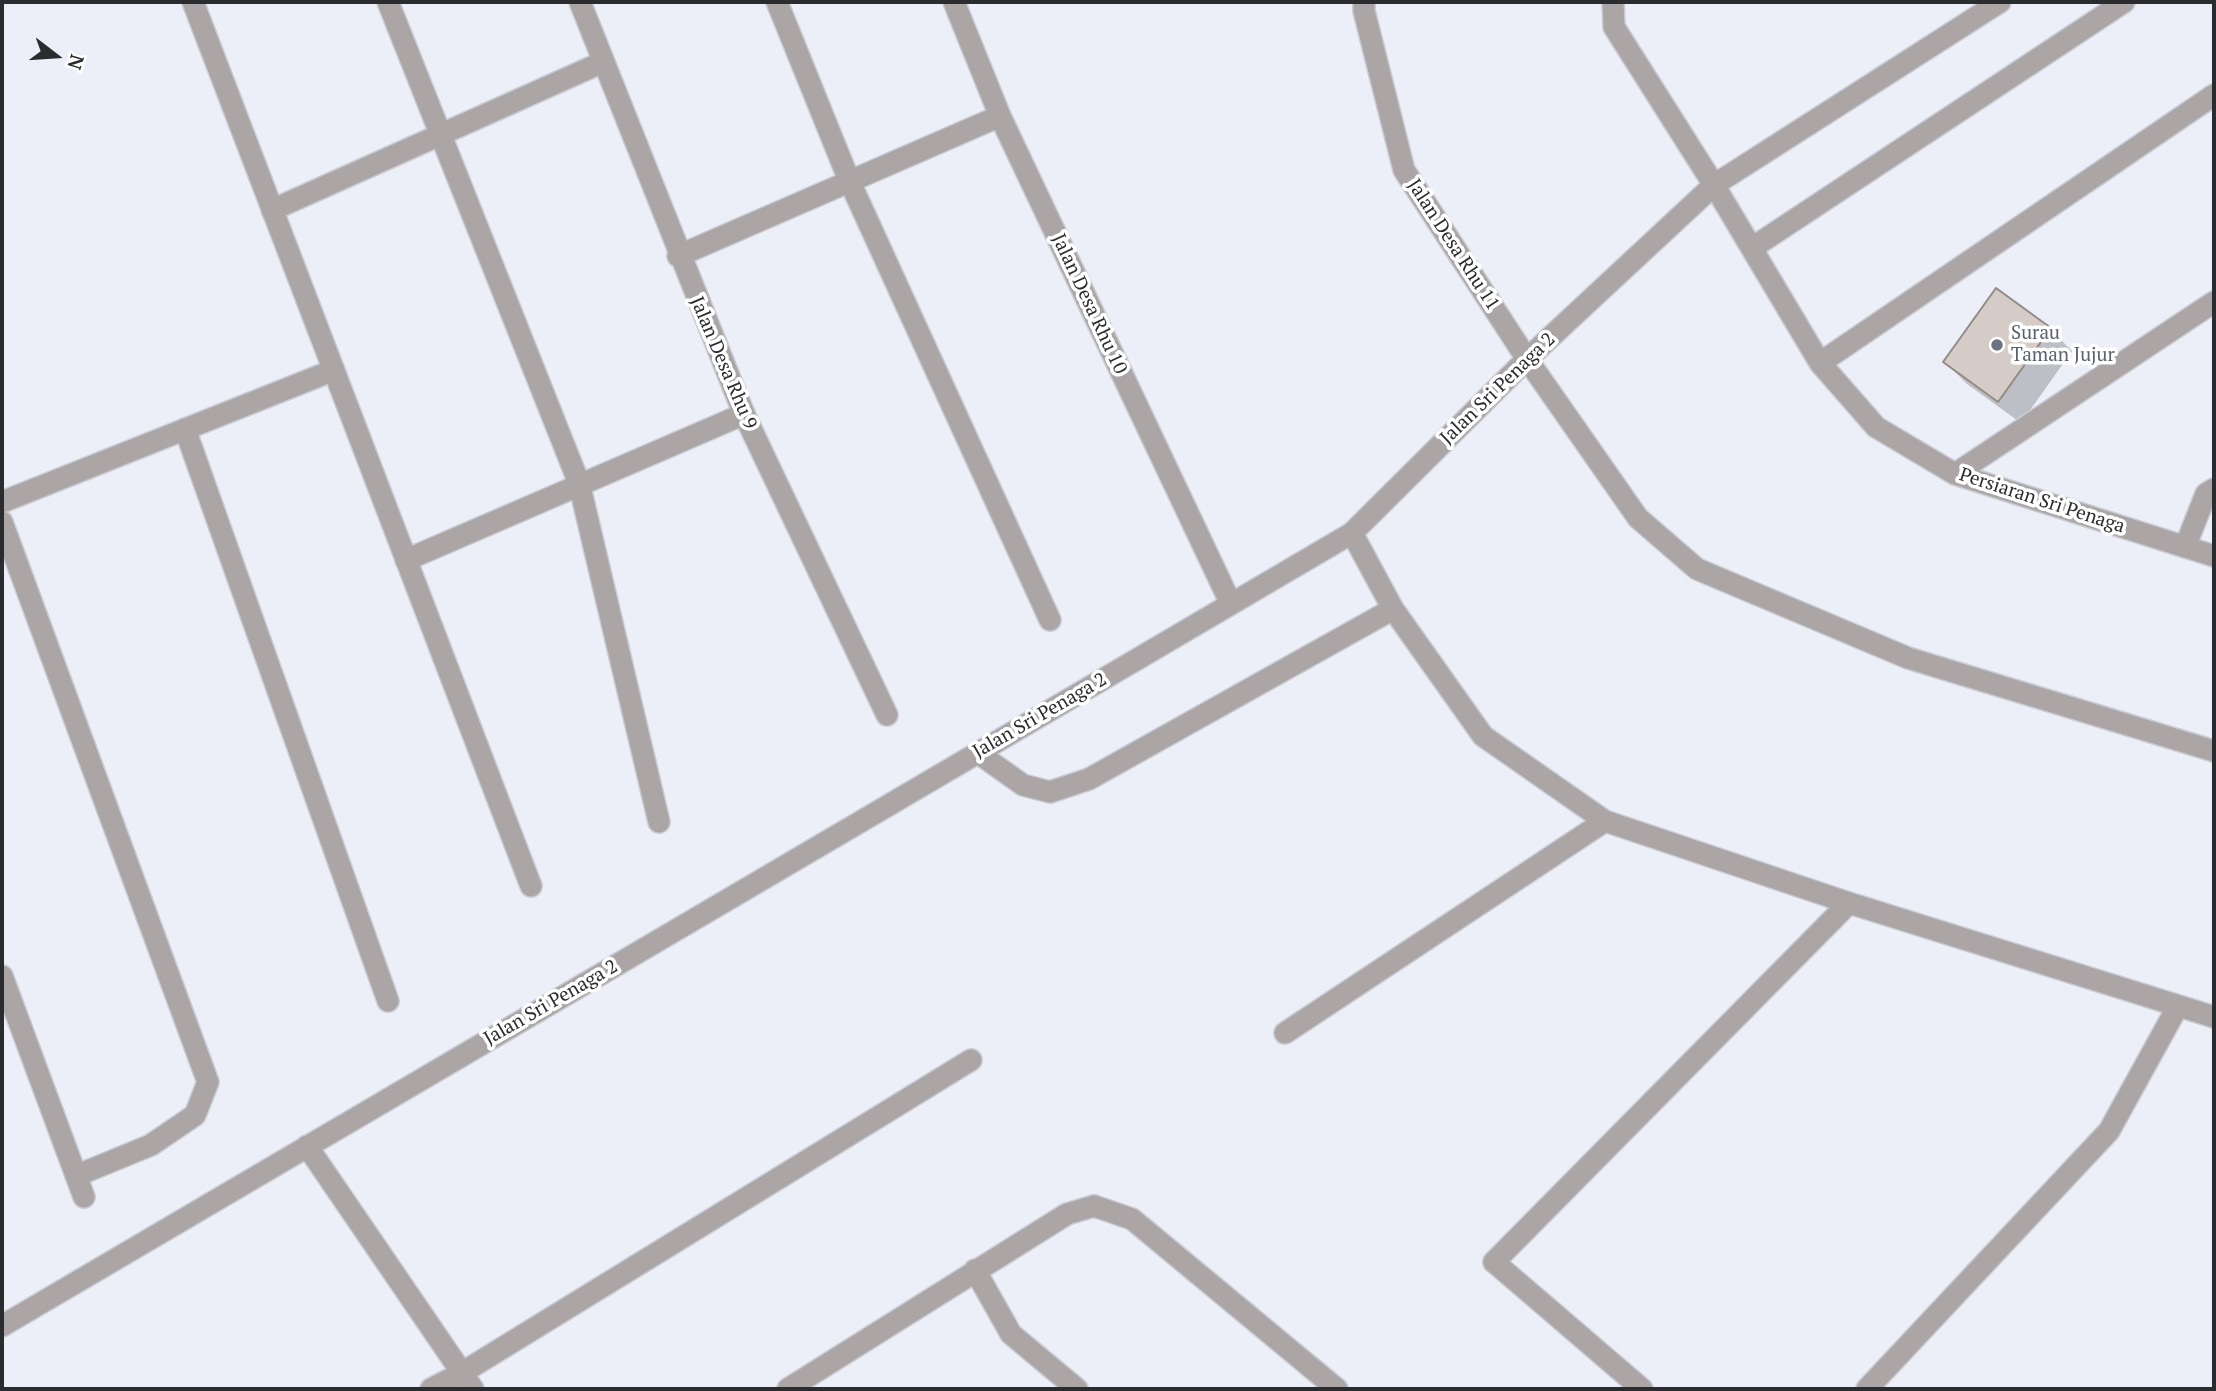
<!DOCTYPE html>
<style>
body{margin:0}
#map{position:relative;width:2216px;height:1391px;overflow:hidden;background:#eceff8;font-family:"PT Serif",serif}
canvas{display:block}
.frame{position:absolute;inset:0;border:4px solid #2b2c30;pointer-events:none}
.north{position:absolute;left:21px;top:21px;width:70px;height:70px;-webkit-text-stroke:5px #fff;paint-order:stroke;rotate:107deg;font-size:19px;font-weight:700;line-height:28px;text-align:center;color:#2b2c30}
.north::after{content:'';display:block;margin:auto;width:24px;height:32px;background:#2b2c30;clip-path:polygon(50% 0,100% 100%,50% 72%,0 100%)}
</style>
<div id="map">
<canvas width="2216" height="1391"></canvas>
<div class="frame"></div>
<div class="north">N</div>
</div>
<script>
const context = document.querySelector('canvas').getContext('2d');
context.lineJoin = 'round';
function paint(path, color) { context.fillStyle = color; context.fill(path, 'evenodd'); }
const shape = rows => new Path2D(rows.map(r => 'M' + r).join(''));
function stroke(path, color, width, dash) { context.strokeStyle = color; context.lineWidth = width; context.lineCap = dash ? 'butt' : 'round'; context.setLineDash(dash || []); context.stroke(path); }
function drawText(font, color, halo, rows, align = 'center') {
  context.font = font + ' "PT Serif",serif'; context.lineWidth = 7; context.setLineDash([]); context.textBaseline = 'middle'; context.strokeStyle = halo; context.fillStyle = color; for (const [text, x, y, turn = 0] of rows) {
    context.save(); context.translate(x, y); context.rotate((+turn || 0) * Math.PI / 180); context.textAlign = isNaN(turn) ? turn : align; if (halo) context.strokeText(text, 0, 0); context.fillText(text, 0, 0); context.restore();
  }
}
paint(shape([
 [2050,329,2072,351,2021,423,1967,384,1945,362]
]), '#0003');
const building = shape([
 [1996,288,2051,328,1998,402,1943,362,1996,288]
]);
paint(building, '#d6ccc7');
stroke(building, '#938a86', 2);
const lane = shape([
 [388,2,579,483,659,822],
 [777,2,849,180,1050,620],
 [272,210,603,62],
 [1752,248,2124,2],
 [678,256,1000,116],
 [185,429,388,1001],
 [406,560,744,414],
 [2,976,84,1197],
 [1094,1206,1132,1219,1337,1389],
 [1494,1262,1642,1389],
 [431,1389,460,1374]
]);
const street = shape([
 [193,2,531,886],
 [580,2,744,414,887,715],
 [954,2,1000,116,1231,604],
 [1364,2,1364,11,1404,170,1527,359,1638,518,1697,569,1908,658,2214,751],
 [1613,2,1614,27,1714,185,1820,363,1876,427,1955,474,2214,556],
 [1820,363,2214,95],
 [1955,474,2214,302],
 [2,502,334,370],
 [2,522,208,1082,195,1115,151,1145,78,1175],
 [1352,533,1393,609,1483,736,1605,821,1849,903,2214,1017],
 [2185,547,2206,494,2214,489],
 [978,753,1023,785,1050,792,1089,779,1393,609],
 [1285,1033,1605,821],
 [307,1146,473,1389],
 [1494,1262,1849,903],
 [975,1270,1011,1334,1077,1389],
 [2,1326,1352,533,1527,359,1714,185,2000,2],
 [460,1374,971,1060],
 [788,1389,1067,1214,1094,1206],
 [1867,1389,2109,1131,2178,1006]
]);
stroke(lane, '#c9ccd4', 24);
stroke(street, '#c9ccd4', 24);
stroke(lane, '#aba6a5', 21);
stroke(street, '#aba6a5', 21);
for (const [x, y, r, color] of [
 [1997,345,7,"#6b7280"]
]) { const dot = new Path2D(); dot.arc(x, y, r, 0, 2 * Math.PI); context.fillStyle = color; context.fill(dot); stroke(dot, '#fff', 2.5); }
drawText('19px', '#2b2c30', '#fff', [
 ["Jalan Desa Rhu 11",1453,245,57],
 ["Jalan Desa Rhu 10",1089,304,65],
 ["Jalan Desa Rhu 9",723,363,67],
 ["Jalan Sri Penaga 2",1498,389,-44],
 ["Persiaran Sri Penaga",2042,501,18],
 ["Jalan Sri Penaga 2",1040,716,-30],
 ["Jalan Sri Penaga 2",551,1003,-30]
]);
drawText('19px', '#5b616d', '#fff', [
 ["Surau",2011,334],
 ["Taman Jujur",2011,356]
], 'left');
</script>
